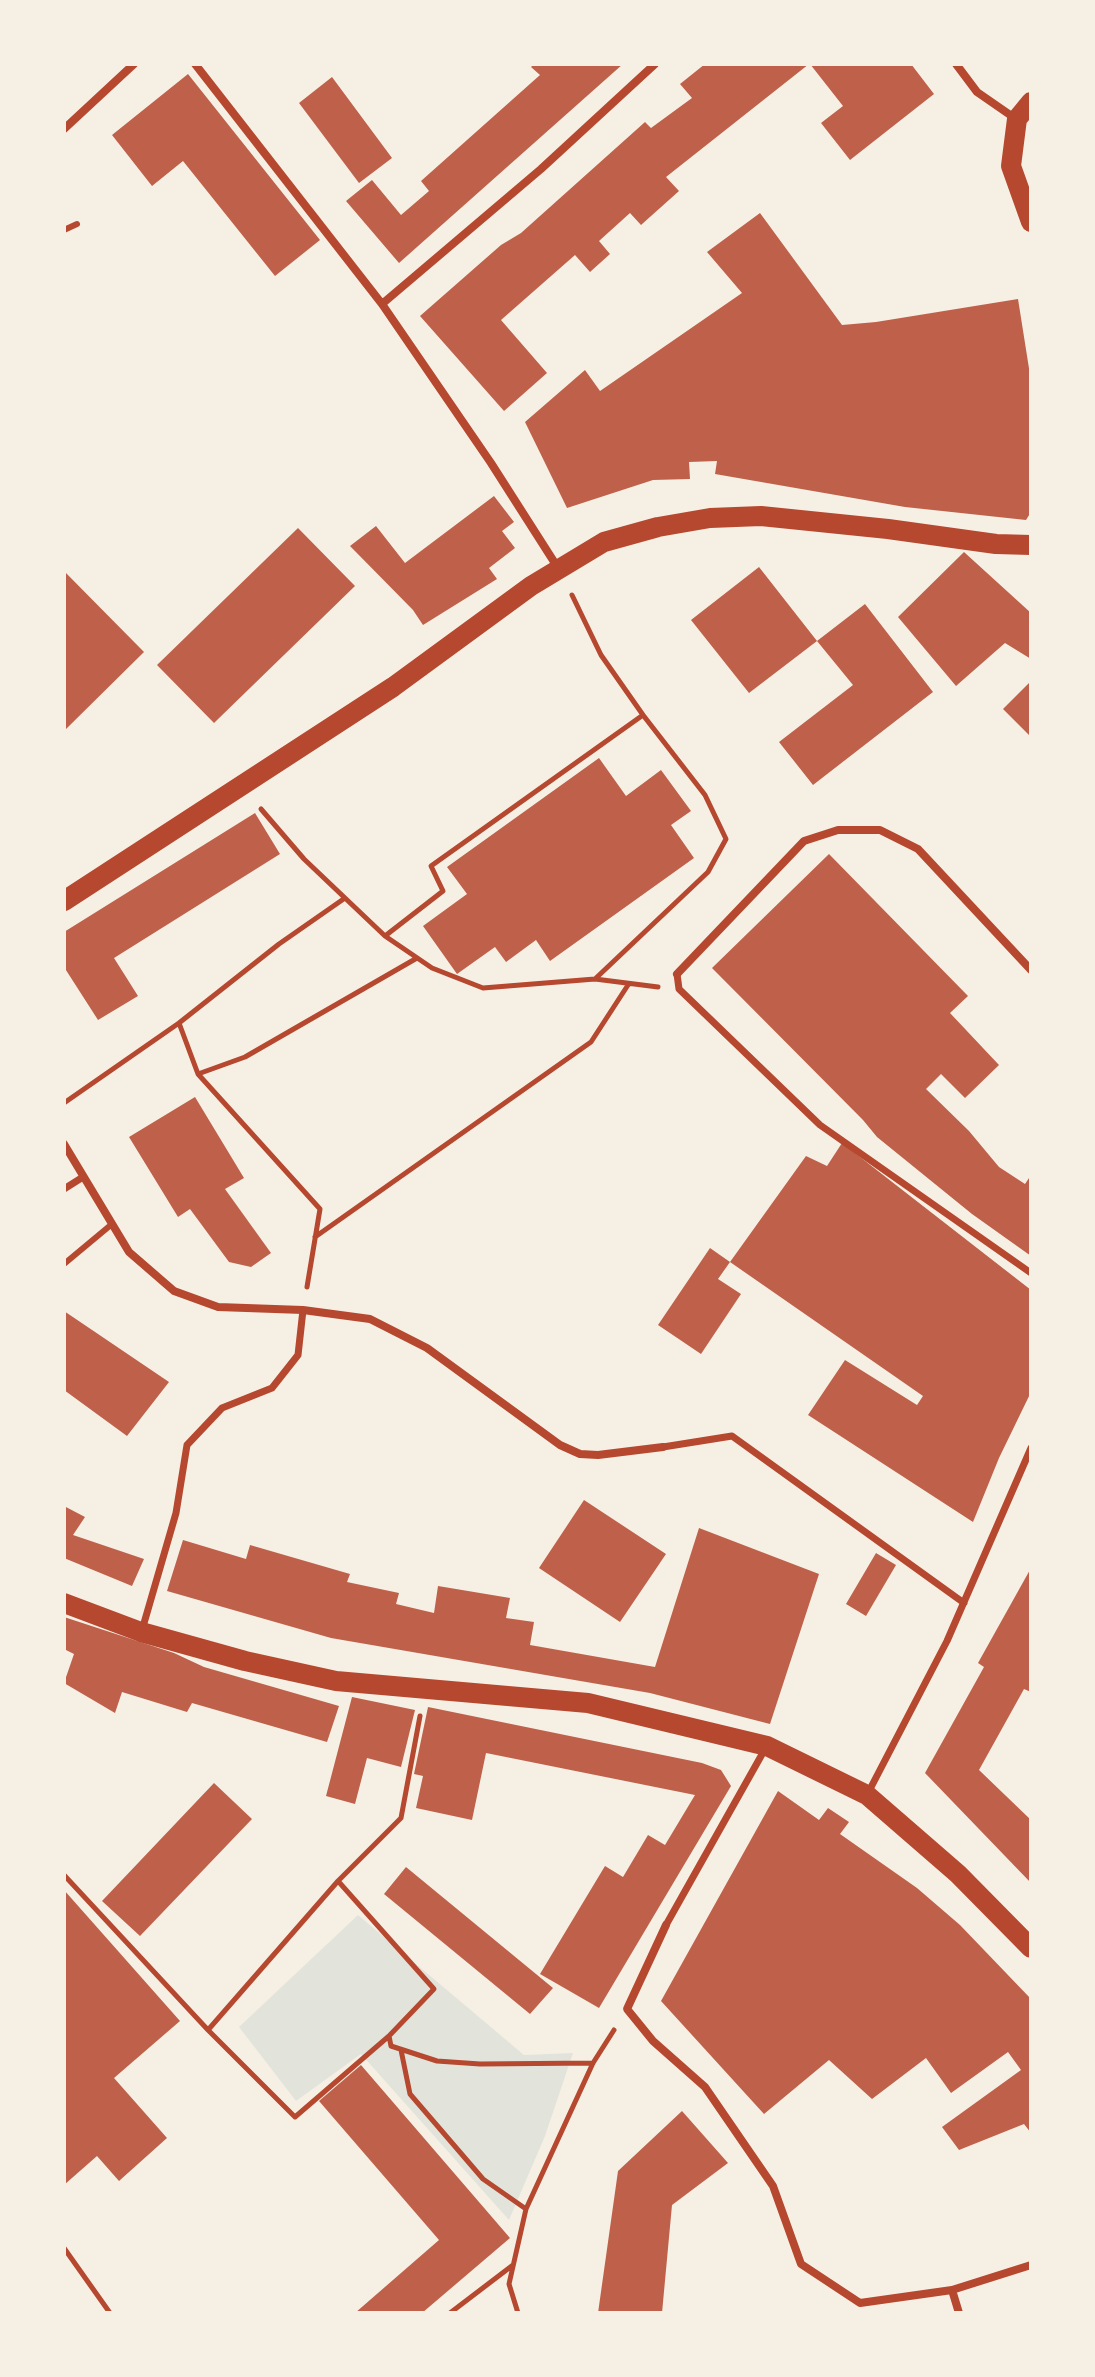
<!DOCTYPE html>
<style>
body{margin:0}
#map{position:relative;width:1095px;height:2377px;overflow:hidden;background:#f6efe4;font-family:Jost,sans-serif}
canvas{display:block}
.frame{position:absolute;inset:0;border:66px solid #f6efe4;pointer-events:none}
</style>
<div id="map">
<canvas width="1095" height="2377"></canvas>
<div class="frame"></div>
</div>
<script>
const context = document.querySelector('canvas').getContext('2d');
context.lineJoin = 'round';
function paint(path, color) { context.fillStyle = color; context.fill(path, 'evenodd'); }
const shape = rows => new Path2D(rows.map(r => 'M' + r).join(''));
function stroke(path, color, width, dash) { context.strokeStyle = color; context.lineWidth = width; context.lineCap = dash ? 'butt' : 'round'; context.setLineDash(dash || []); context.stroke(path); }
paint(shape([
 [358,1915,524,2055,573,2053,545,2136,509,2220,361,2054,296,2101,239,2027]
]), '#e2e4dc');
paint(shape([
 [534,64,623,64,399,263,346,201,372,180,401,215,429,191,421,181,540,75,531,67],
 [705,64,809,64,666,177,679,191,641,225,630,213,599,241,610,254,590,272,575,255,501,320,547,373,504,411,420,316,501,245,521,233,645,122,651,128,692,98,680,84],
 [810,64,911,64,934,94,850,160,821,123,843,106],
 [188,74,320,240,275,276,183,161,152,186,112,135],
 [332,77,392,158,359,183,299,103],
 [760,213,842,325,876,322,1018,299,1031,381,1031,512,1026,520,905,507,715,474,717,461,689,462,690,479,653,480,567,508,525,422,585,370,600,391,742,293,707,252],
 [494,496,514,522,502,531,515,548,489,568,497,579,423,625,413,610,350,546,376,526,405,563],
 [298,528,355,586,214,723,157,665],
 [964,552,1031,613,1031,659,1005,643,956,686,898,617],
 [759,567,817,641,749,693,691,620],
 [64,571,144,652,64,731],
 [865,604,933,692,813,785,779,742,853,685,817,641],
 [1031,681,1031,733,1029,735,1003,709],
 [599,758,626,796,661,770,691,811,671,825,694,858,550,961,536,940,506,962,495,947,457,974,423,926,467,894,447,867],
 [255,813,280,854,114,958,138,996,98,1020,64,967,64,932],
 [829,854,968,996,950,1013,999,1065,965,1098,941,1074,926,1089,969,1131,999,1167,1025,1184,1031,1175,1031,1256,972,1214,877,1137,863,1120,712,968],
 [195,1097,244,1178,225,1189,271,1253,251,1267,229,1262,190,1209,178,1217,129,1137],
 [842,1143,1031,1290,1031,1392,999,1458,973,1522,808,1415,845,1360,917,1405,923,1396,730,1262,718,1279,741,1294,701,1354,658,1325,710,1248,730,1262,806,1156,827,1166],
 [64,1311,169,1382,127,1436,64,1390],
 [584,1500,666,1554,620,1622,539,1568],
 [64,1506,85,1517,73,1535,144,1559,132,1586,64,1558],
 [699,1528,819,1574,770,1724,650,1693,331,1638,167,1591,183,1540,246,1559,250,1545,350,1574,347,1582,399,1593,396,1604,434,1613,438,1586,510,1598,506,1618,534,1622,530,1645,655,1667],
 [876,1553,896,1565,866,1616,846,1604],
 [1031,1568,1031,1692,1024,1689,979,1770,1031,1820,1031,1883,925,1773,984,1667,978,1663],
 [64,1617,174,1653,204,1667,339,1706,327,1742,192,1703,187,1712,122,1692,115,1713,64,1683,74,1654,64,1649],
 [352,1697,415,1710,401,1767,367,1758,355,1804,326,1796],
 [428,1707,702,1763,721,1770,731,1786,599,2008,540,1974,605,1866,623,1877,648,1835,665,1845,695,1795,486,1753,472,1820,416,1808,423,1776,414,1774],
 [214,1783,252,1819,140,1936,102,1901],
 [778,1791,819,1820,828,1808,849,1822,840,1834,917,1888,960,1925,1031,1999,1031,2133,1024,2124,959,2150,942,2127,1021,2070,1008,2052,951,2093,926,2058,872,2099,829,2060,764,2114,661,2001],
 [406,1867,553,1988,530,2014,384,1894],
 [64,1890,180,2021,114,2078,167,2138,119,2181,97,2156,64,2185],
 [361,2065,510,2238,422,2313,355,2313,439,2240,319,2101],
 [682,2111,728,2163,672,2205,662,2313,598,2313,618,2171]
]), '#bf614a');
stroke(shape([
 [572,595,601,655,643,715,705,795,726,839,708,872,595,979],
 [345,898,385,936,432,968,483,988,595,979,658,987],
 [385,936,443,891,431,866,643,715],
 [179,1023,198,1074,320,1209,307,1287],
 [198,1074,245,1057,417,958],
 [64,1103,179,1023,279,944,345,898,304,859,261,809],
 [315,1237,591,1042,628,985],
 [64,1875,208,2030,338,1881,401,1818,420,1716],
 [338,1881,434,1989,389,2036],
 [208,2030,295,2117,389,2036,391,2046,437,2061,480,2064,593,2063],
 [401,2050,410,2094,483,2179,526,2209],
 [64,2248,110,2313],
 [450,2313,513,2265],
 [518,2313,509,2284,526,2209,593,2063,614,2030]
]), '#b5482f', 5);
stroke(shape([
 [64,230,77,224],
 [64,1264,112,1224]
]), '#b5482f', 6);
stroke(shape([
 [677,974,679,989,820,1125,1031,1273],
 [64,1189,83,1177],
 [663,1447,732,1436,964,1603],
 [142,1630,176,1513,187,1445,222,1408,272,1388,298,1355,303,1310],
 [868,1793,947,1641,1031,1448],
 [666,1925,765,1749]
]), '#b5482f', 7);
stroke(shape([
 [195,64,382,304,491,463,558,568],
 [956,64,977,92,1016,119],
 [64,129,134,64],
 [382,304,541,169,655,64],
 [677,974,804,841,838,830,880,830,918,849,1031,970],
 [64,1144,129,1252,174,1291,218,1307,303,1310,370,1319,427,1348,560,1445,580,1454,598,1455,663,1447],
 [666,1925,627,2009,653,2041,705,2087,773,2186,801,2264,860,2303,952,2290,1031,2265],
 [952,2290,959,2313]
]), '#b5482f', 8);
stroke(shape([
 [1031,102,1017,119,1011,166,1031,222],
 [64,901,393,687,531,586,604,542,658,527,710,518,761,516,888,529,996,544,1031,545],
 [64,1603,141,1632,245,1661,336,1681,588,1703,767,1746,867,1795,958,1874,1031,1948]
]), '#b5482f', 20);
</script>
